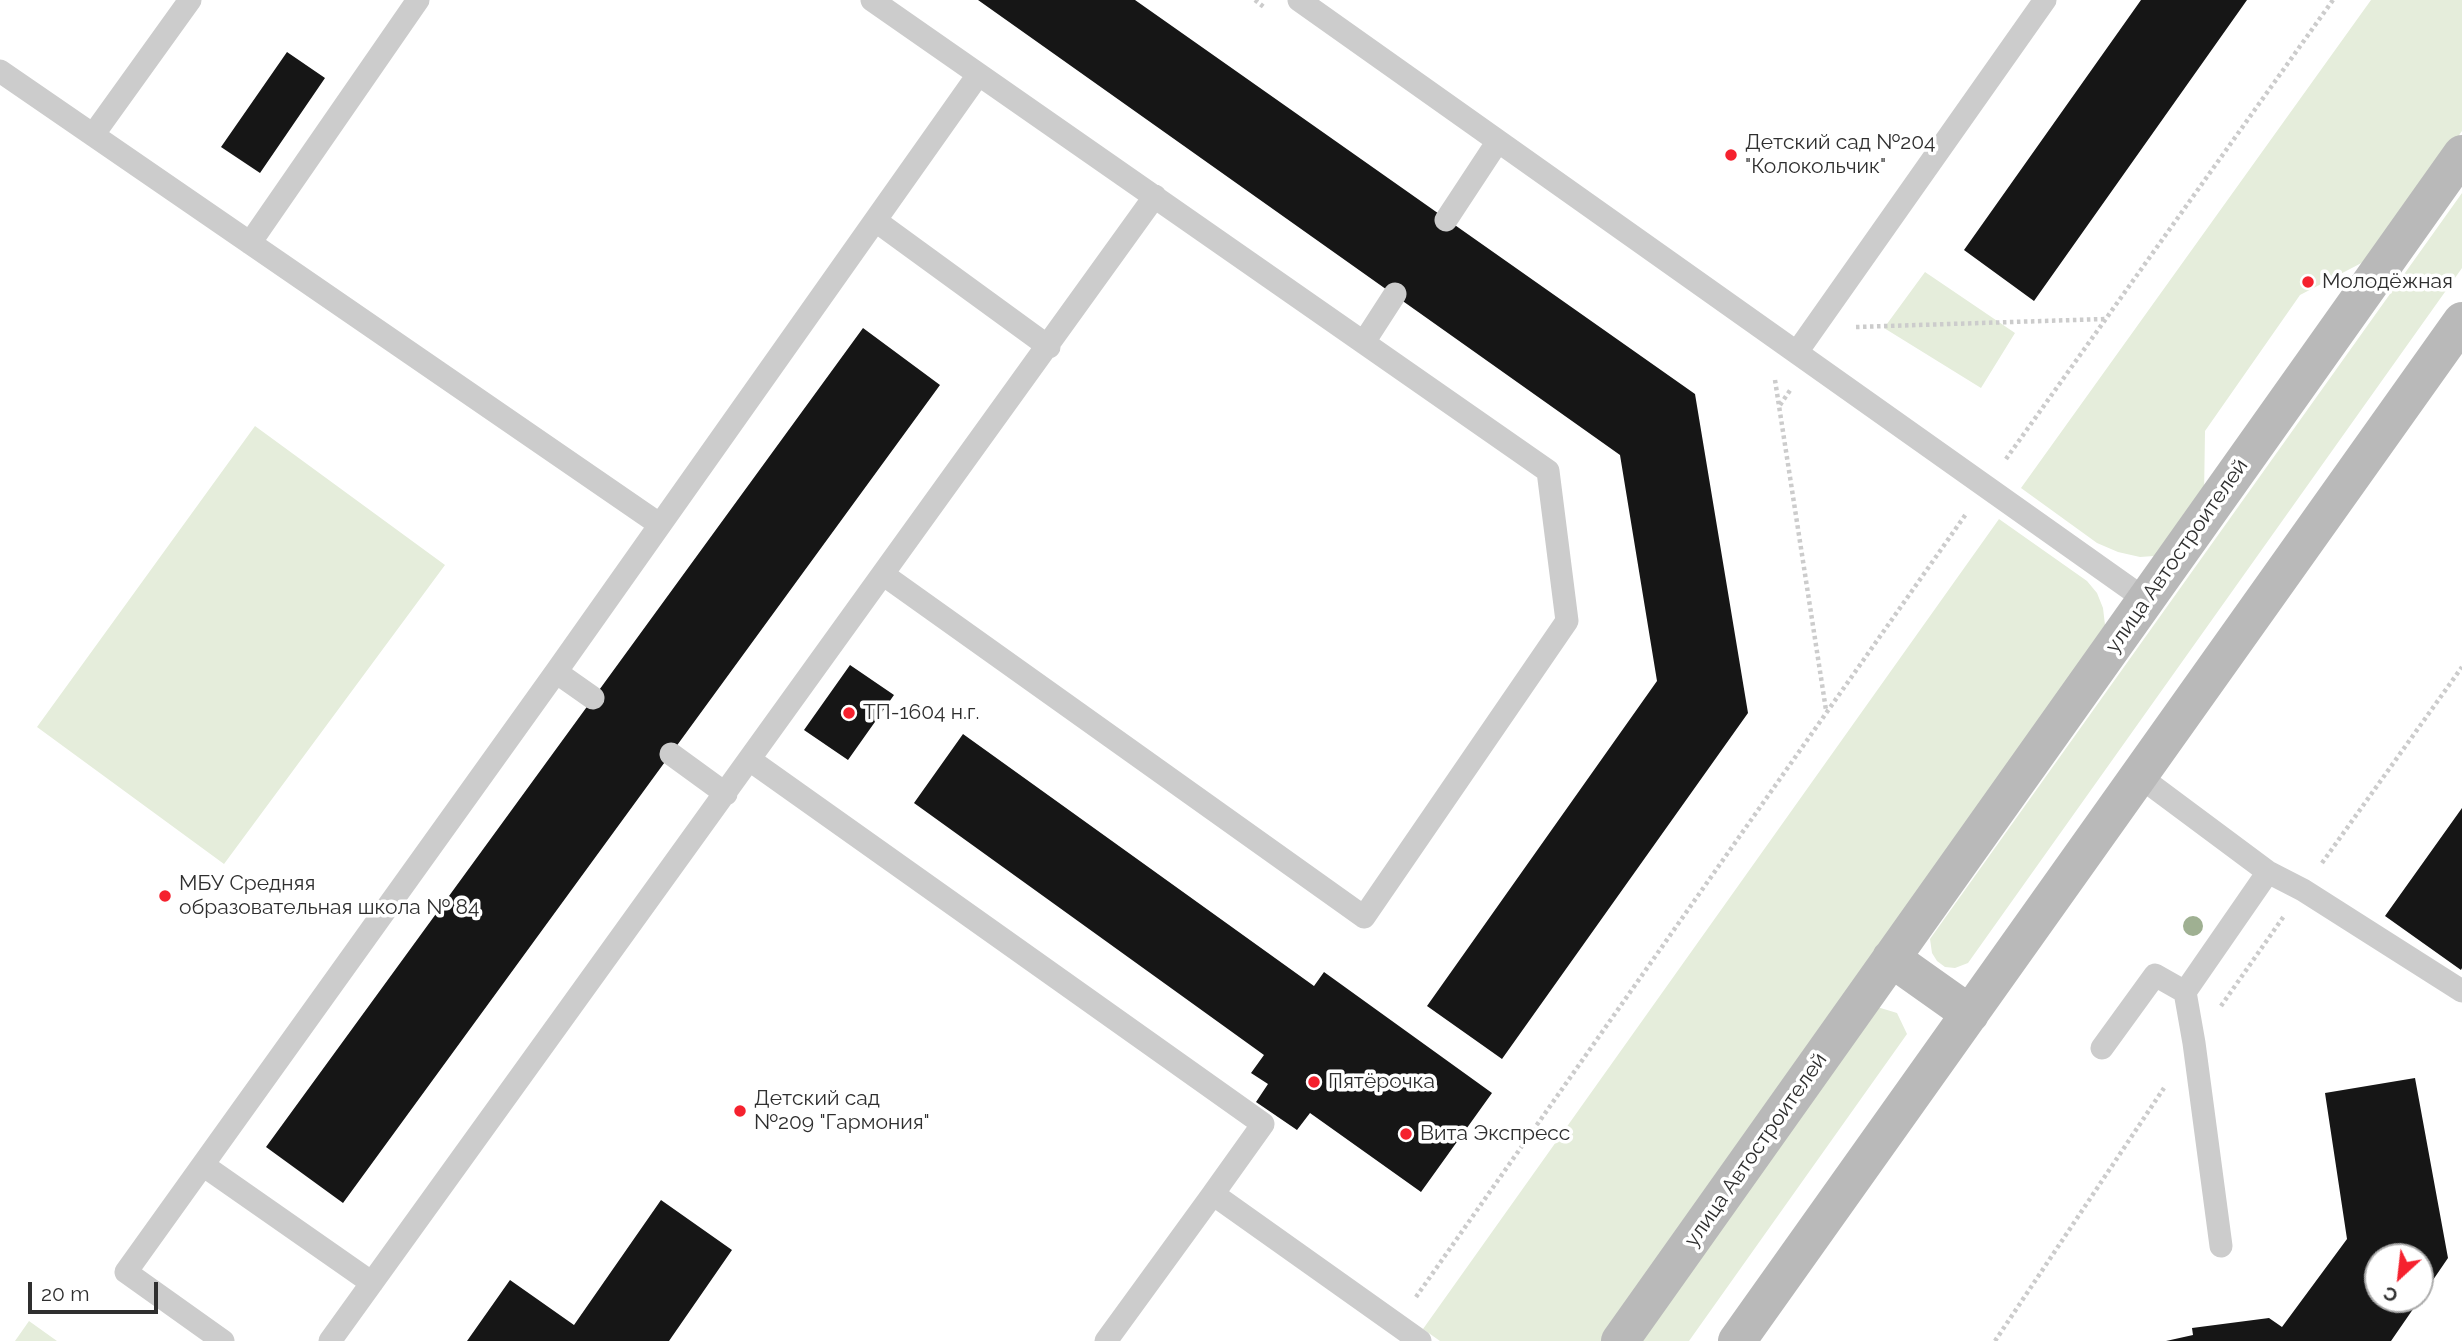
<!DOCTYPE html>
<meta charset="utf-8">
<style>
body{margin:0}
#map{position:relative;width:2462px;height:1341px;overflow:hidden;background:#fff;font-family:Raleway,sans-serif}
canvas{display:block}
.north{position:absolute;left:2364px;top:1243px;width:70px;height:70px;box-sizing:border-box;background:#fff;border:2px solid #acacac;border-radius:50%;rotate:207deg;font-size:19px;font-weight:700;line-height:28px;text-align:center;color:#2f2f2f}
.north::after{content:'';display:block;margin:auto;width:24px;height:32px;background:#f5212e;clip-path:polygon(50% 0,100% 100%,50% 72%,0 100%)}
.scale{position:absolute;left:28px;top:1282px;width:130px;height:32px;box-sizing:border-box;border:4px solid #2f2f2f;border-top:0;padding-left:9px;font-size:21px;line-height:24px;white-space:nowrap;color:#2f2f2f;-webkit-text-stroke:5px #fff;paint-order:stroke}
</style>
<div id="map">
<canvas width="2462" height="1341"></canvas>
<div class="north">С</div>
<div class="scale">20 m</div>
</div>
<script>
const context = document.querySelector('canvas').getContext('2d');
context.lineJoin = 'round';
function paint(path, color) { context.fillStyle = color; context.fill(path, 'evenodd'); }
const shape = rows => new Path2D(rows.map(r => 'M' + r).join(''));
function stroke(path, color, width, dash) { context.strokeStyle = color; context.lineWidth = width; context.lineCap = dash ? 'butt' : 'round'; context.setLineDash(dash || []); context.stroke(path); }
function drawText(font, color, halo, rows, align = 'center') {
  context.font = font + ' Raleway,sans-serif'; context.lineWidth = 7; context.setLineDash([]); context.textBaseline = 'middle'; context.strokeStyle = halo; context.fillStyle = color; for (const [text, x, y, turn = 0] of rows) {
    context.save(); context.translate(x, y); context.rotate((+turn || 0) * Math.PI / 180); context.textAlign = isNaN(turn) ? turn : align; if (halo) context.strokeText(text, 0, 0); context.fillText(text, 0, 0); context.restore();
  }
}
paint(shape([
 [2371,0,2462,0,2462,131,2373,257,2300,295,2205,431,2204,497,2154,556,2140,557,2118,552,2097,543,2021,488],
 [2462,193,2462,268,1968,963,1955,968,1945,967,1937,961,1932,953,1930,939],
 [1925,272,2015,333,1981,388,1884,328],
 [255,426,445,565,224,864,37,727],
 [1999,519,2087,581,2097,593,2103,608,2105,625,1608,1341,1440,1341,1423,1329],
 [1874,1006,1897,1013,1907,1034,1689,1341,1635,1341],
 [29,1321,57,1341,15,1341]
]), '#e5eddb');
paint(shape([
 [978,0,1135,0,1695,394,1748,713,1502,1059,1427,1006,1657,681,1620,455],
 [2141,0,2247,0,2034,301,1964,250],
 [287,52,325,78,260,173,221,147],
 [863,328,940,385,343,1203,266,1147],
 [850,665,894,695,848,760,804,730],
 [963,734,1314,986,1324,972,1492,1093,1421,1192,1310,1113,1297,1130,1256,1102,1268,1084,1251,1073,1264,1055,914,803],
 [2462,808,2462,968,2461,970,2385,916],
 [2415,1078,2448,1258,2420,1299,2420,1257,2378,1257,2378,1299,2420,1299,2391,1341,2166,1341,2193,1335,2192,1328,2269,1318,2282,1327,2347,1239,2325,1093],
 [661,1200,732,1250,669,1341,467,1341,510,1280,574,1325]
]), '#161616');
stroke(shape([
 [1255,0,1265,8],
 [1856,327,2105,319],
 [1775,380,1826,710],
 [1780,405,1791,389],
 [2006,459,2333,0],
 [2322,863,2462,667],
 [2221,1006,2284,916],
 [1416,1297,1966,514],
 [1995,1341,2164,1088]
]), '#ccc', 4.5, [3.5, 3.5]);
stroke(shape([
 [872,0,1548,471,1567,621,1364,917,884,575],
 [1299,0,2146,600],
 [0,71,659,524],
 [93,135,190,0],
 [1446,220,1498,141],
 [876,221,1049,347],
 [250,243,418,0],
 [1364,342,1395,294],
 [1797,352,2045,0],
 [556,672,593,698],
 [671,754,726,794],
 [750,760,1263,1124,1213,1194,1420,1341],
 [2139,776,2268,872,2303,890,2462,991],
 [2102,1048,2155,975,2185,992],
 [203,1165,372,1283],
 [2221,1246,2194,1043,2185,992,2268,872],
 [223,1341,126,1272,556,672,978,75],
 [330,1341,1155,196],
 [1106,1341,1213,1194]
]), '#ccc', 23);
stroke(shape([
 [1891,958,1970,1014],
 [1620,1341,2462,154],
 [1737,1341,2462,321]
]), '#b9b9b9', 38);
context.fillStyle = '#9fb092';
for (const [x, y] of [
 [2193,926]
]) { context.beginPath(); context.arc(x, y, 10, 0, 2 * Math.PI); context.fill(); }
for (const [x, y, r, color] of [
 [1731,155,7,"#f5212e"],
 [2308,282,7,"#f5212e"],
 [849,713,7,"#f5212e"],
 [165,896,7,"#f5212e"],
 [1314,1082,7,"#f5212e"],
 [740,1111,7,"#f5212e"],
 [1406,1134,7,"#f5212e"]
]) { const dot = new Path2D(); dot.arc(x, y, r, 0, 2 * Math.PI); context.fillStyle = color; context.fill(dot); stroke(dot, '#fff', 2.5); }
drawText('21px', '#2f2f2f', '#fff', [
 ["Детский сад №204",1745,143],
 ["\"Колокольчик\"",1745,167],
 ["Молодёжная",2322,282],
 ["ТП-1604 н.г.",863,713],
 ["МБУ Средняя",179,884],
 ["образовательная школа № 84",179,908],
 ["Пятёрочка",1328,1082],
 ["Детский сад",754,1099],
 ["№209 \"Гармония\"",754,1123],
 ["Вита Экспресс",1420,1134]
], 'left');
drawText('21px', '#2f2f2f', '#fff', [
 ["улица Автостроителей",2177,556,-55],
 ["улица Автостроителей",1756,1150,-55]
]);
</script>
